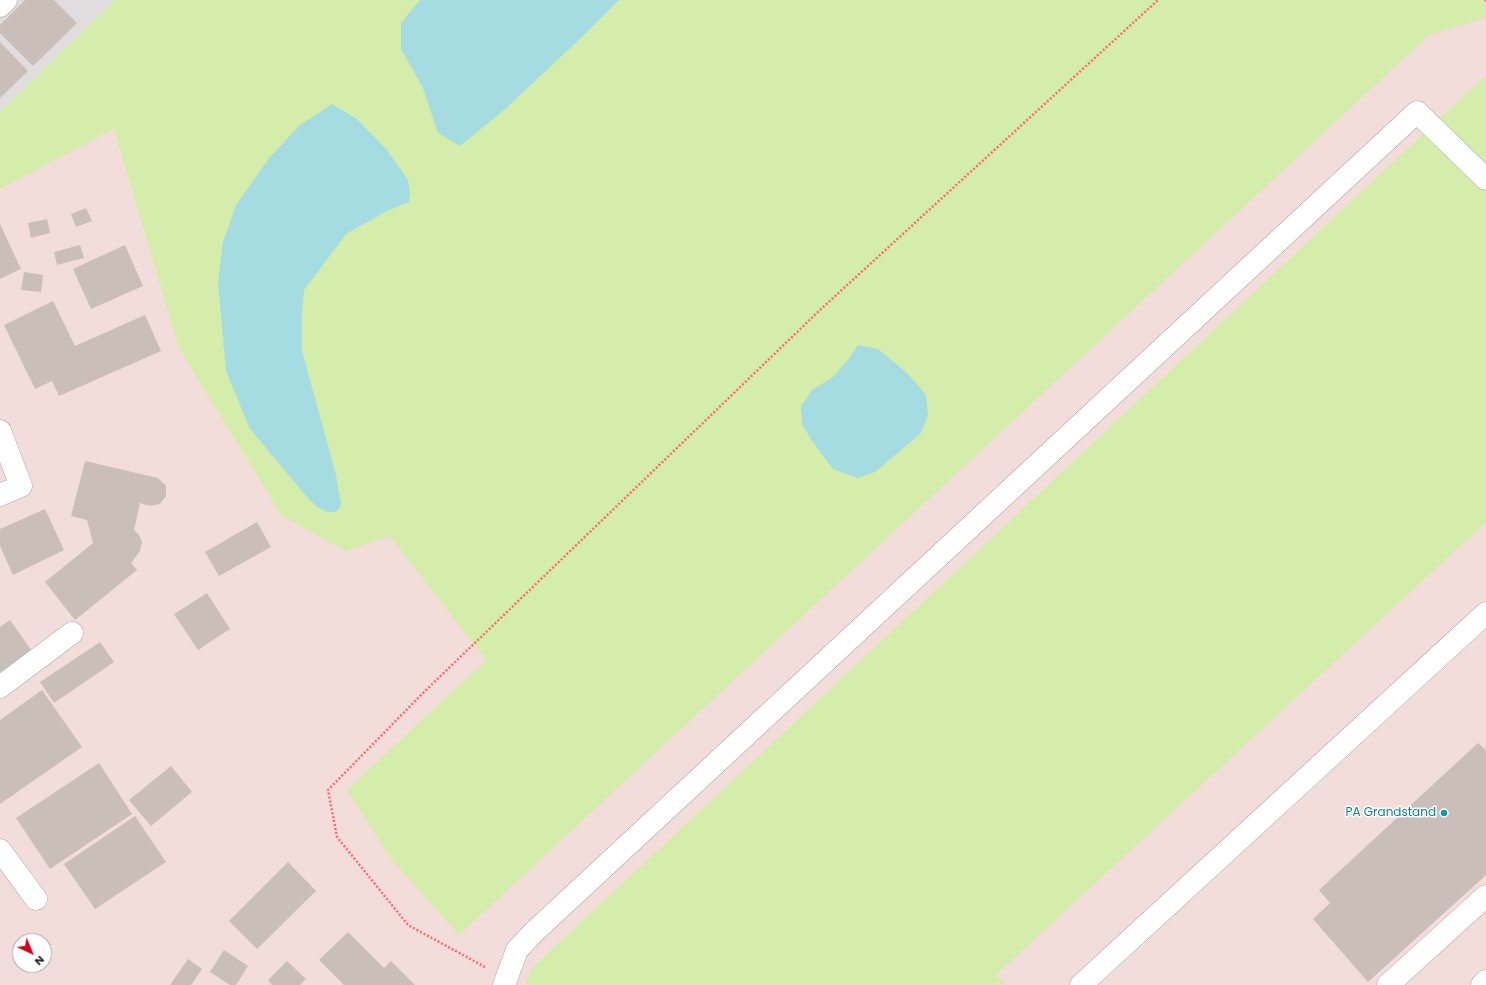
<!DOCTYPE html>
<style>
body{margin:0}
#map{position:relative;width:1486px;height:985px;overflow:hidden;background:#f1ece7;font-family:Poppins,sans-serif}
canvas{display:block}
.north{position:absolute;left:12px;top:933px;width:40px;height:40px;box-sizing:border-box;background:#fff;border:1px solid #a6a6a6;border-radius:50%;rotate:136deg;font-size:11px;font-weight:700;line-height:16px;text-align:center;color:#212121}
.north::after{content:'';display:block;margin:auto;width:14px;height:18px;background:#d1001d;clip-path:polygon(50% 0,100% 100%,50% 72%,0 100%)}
</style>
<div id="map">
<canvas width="1486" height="985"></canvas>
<div class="north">N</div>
</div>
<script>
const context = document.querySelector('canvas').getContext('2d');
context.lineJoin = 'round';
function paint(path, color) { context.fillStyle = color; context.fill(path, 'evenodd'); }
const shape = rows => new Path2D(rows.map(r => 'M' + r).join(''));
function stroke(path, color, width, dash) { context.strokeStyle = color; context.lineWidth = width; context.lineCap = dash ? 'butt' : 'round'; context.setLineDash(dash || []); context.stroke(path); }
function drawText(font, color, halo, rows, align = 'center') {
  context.font = font + ' Poppins,sans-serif'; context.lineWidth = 3; context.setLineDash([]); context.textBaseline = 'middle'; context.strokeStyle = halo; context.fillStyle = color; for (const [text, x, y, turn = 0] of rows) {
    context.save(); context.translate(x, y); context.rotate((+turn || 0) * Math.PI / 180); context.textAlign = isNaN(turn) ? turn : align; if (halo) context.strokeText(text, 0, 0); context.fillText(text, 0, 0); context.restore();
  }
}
paint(shape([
 [0,0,115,0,0,112]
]), '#dfddde');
paint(shape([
 [115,0,1486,0,1486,985,0,985,0,112],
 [20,941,44,941,44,965,20,965]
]), '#f3ddda');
paint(shape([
 [115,0,1486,0,1486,18,1429,35,459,935,392,860,347,790,486,660,390,536,346,551,282,516,179,348,114,129,0,189,0,112],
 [1485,76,1486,77,1486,522,996,975,1005,985,525,985,531,969]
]), '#d5edab');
paint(shape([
 [420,0,619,0,585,34,504,110,460,146,438,133,423,88,401,49,401,23],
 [332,104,357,119,386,149,408,180,410,194,409,202,389,210,346,234,304,290,302,316,302,351,336,475,341,504,339,509,335,512,327,512,317,507,307,497,250,429,226,371,218,282,223,242,236,205,270,157,300,125],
 [858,345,878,349,906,372,926,395,928,416,920,434,875,472,857,478,833,469,812,441,802,424,801,406,812,390,833,377,847,361]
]), '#a5dce1');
paint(shape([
 [25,0,54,0,77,23,33,66,0,33,0,25],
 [0,42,28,71,0,98],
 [86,208,92,221,76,227,71,214],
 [47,219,50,233,31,238,28,223],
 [0,224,21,269,0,279],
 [80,245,84,258,57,265,54,252],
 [125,245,143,286,91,309,73,269],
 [24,272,43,275,41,292,21,290],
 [53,301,75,346,145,315,161,351,59,396,52,381,35,389,4,325],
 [85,461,158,478,166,486,166,496,160,504,150,506,140,503,134,530,139,535,142,542,140,551,131,563,137,570,75,620,45,582,93,543,87,520,71,516],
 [45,509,64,550,13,575,0,546,0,529],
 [257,522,271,547,219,576,205,552],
 [207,593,230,629,198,650,174,614],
 [10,620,36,657,0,683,0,627],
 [100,642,114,662,54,703,40,682],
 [42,690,82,747,0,804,0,720],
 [1478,743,1486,750,1486,875,1368,982,1313,919,1330,903,1319,890],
 [99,763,132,814,50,869,16,818],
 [171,766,192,792,151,826,129,800],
 [135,816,166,862,95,909,64,864],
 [288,862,316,891,257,949,229,921],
 [348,932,384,968,391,961,415,985,344,985,319,960],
 [224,950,248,966,236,985,230,985,210,972],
 [188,959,202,969,191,985,170,985],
 [287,961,306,979,300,985,272,985,268,980]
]), '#cabeb9');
const minor = shape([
 [0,6,6,0],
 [0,431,21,486,0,495],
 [0,687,72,633],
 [0,850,36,899],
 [504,985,517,950,534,932,1417,112,1486,179],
 [1081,985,1486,613],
 [1388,985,1486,896],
 [1482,985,1486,981]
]);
stroke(minor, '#a8a8a8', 23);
stroke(shape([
 [1485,0,1486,1],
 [485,967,408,925,337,837,328,790,424,692,820,310,1158,0]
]), '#ff6a70', 2.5, [2, 2]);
stroke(minor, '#fff', 22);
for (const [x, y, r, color] of [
 [1444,813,4,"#0f9aa8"]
]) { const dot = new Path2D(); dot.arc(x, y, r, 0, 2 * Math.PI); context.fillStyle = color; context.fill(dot); stroke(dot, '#fff', 1.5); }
drawText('12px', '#0d838f', '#fff', [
 ["PA Grandstand",1436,813]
], 'right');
</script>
